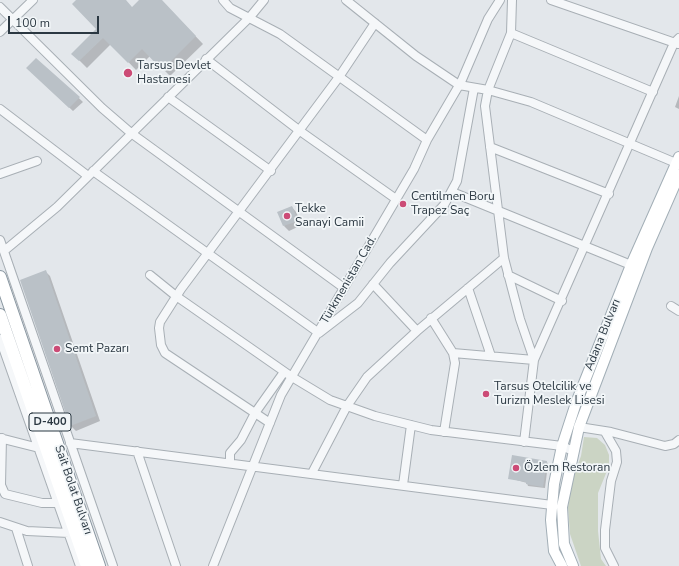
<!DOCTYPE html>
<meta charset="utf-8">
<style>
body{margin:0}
#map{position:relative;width:679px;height:566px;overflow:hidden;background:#e3e7eb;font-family:"Nunito Sans",sans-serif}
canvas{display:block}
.scale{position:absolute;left:8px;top:16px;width:91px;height:18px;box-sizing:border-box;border:2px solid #2b3842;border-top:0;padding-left:5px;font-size:12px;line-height:14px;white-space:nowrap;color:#2b3842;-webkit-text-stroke:3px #f2f6f8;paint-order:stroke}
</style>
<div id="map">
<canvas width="679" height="566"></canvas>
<div class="scale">100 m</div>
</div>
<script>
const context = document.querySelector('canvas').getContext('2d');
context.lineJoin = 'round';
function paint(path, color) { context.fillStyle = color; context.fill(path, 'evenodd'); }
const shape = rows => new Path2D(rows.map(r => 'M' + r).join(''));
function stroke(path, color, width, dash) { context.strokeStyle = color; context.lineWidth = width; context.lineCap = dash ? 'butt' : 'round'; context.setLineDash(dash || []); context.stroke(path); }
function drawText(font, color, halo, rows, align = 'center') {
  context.font = font + ' "Nunito Sans",sans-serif'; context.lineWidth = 3.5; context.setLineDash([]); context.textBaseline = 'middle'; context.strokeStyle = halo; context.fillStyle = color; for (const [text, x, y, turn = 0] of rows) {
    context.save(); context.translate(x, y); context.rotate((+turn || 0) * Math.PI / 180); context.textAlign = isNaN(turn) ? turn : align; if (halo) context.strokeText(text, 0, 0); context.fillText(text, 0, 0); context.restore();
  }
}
paint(shape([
 [584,437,597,438,605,445,609,455,609,466,598,493,598,531,601,559,606,566,581,566,570,534,568,507,572,480,581,456]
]), '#cbd4c4');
paint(shape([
 [77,0,125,0,132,8,141,0,161,0,203,44,170,76,150,56,136,70,111,44,87,68,73,54,98,29],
 [27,68,61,81,83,102,73,111],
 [679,96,679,109,675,107],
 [292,207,296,212,302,225,289,231,284,226],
 [45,271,50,276,100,421,76,431,71,426,21,281],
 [547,462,548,464,545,488,528,486,527,483,509,478]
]), '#0003');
paint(shape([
 [76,0,126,0,132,7,139,0,162,0,196,36,162,70,142,49,128,63,103,38,79,61,71,54,96,29,72,4],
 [36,58,80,97,69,108,26,68],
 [292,206,298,221,283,226,277,212],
 [46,270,96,416,70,426,20,280],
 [512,455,547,461,543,487,526,484,526,482,508,479]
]), '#bac1c7');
const minor = shape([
 [223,0,230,8,280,34,427,140],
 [346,0,416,56,459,85,488,90,531,102,676,163],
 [512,0,511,33,488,90,485,106,504,258,520,319,534,360,524,442],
 [551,0,678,44],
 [0,7,102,108,131,133,344,288],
 [0,32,33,0],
 [511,33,653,92],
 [206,59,300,131,396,199],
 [168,97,271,171],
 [0,109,88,176],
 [490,147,609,194],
 [93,171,319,333,358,303,390,263,444,205,457,181,474,88],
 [0,174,37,161],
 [452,192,631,265],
 [0,240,113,566],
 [4,251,57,207,250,17,264,0],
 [150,275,176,296,292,377,330,400,375,416,431,430,562,446,573,451],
 [508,275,562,301],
 [373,284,417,331],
 [468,288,491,356],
 [671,306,679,311],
 [431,318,453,353,455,363,444,432],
 [0,339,80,566],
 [453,353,534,360,674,43,679,38],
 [270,423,165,353,161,345,159,328,160,322,181,289,339,77,375,23],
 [579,427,611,432,665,446,674,444,679,440],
 [605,432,616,451,617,462,611,481,605,530,605,548,614,566],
 [0,438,39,448],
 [2,438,1,485,5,494,42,503,58,503],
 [70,443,552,505],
 [137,451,176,566],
 [230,462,230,453,241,440,255,413,284,372],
 [312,473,347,406,367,377,417,331,504,258],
 [403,485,411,425],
 [0,522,27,531,69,533],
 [16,528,28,566],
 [213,566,281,395,414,169,427,140,461,82,488,19,500,0]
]);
const major = shape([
 [562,566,554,551,551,520,554,484,562,446,576,403,631,265,679,157],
 [573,566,564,544,562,507,579,427,647,248,679,175]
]);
const highway = shape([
 [0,277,99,566],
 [0,315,87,566]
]);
stroke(minor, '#a8afb5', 10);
stroke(major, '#a2aeb6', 12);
stroke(highway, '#8a97a1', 14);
stroke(minor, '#f5f7f9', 8);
stroke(major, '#fff', 10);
stroke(highway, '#fff', 12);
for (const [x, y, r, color] of [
 [128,73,5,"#cc4b76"],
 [403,204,4,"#cc4b76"],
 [287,216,4,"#cc4b76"],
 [57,349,4,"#cc4b76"],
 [486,394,4,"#cc4b76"],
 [516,468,4,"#cc4b76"]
]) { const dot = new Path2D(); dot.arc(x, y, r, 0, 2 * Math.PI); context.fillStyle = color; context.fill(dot); stroke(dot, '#f2f6f8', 1.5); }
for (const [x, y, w] of [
 [50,422,42]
]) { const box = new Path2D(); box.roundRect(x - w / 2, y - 9, w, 18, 3); context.fillStyle = '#f2f6f8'; context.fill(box); stroke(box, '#2b3842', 1); }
drawText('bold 11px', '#2b3842', null, [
 ["D-400",50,422]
]);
drawText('12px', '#2b3842', '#f2f6f8', [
 ["Tarsus Devlet",137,66],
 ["Hastanesi",137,80],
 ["Centilmen Boru",411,197],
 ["Trapez Saç",411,211],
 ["Tekke",295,209],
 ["Sanayi Camii",295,223],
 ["Semt Pazarı",65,349],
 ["Tarsus Otelcilik ve",494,387],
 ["Turizm Meslek Lisesi",494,401],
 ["Özlem Restoran",524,468]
], 'left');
drawText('12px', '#2b3842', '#f2f6f8', [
 ["Türkmenistan Cad.",349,280,-60],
 ["Adana Bulvarı",603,335,-68],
 ["Sait Bolat Bulvarı",73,490,71]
]);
</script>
